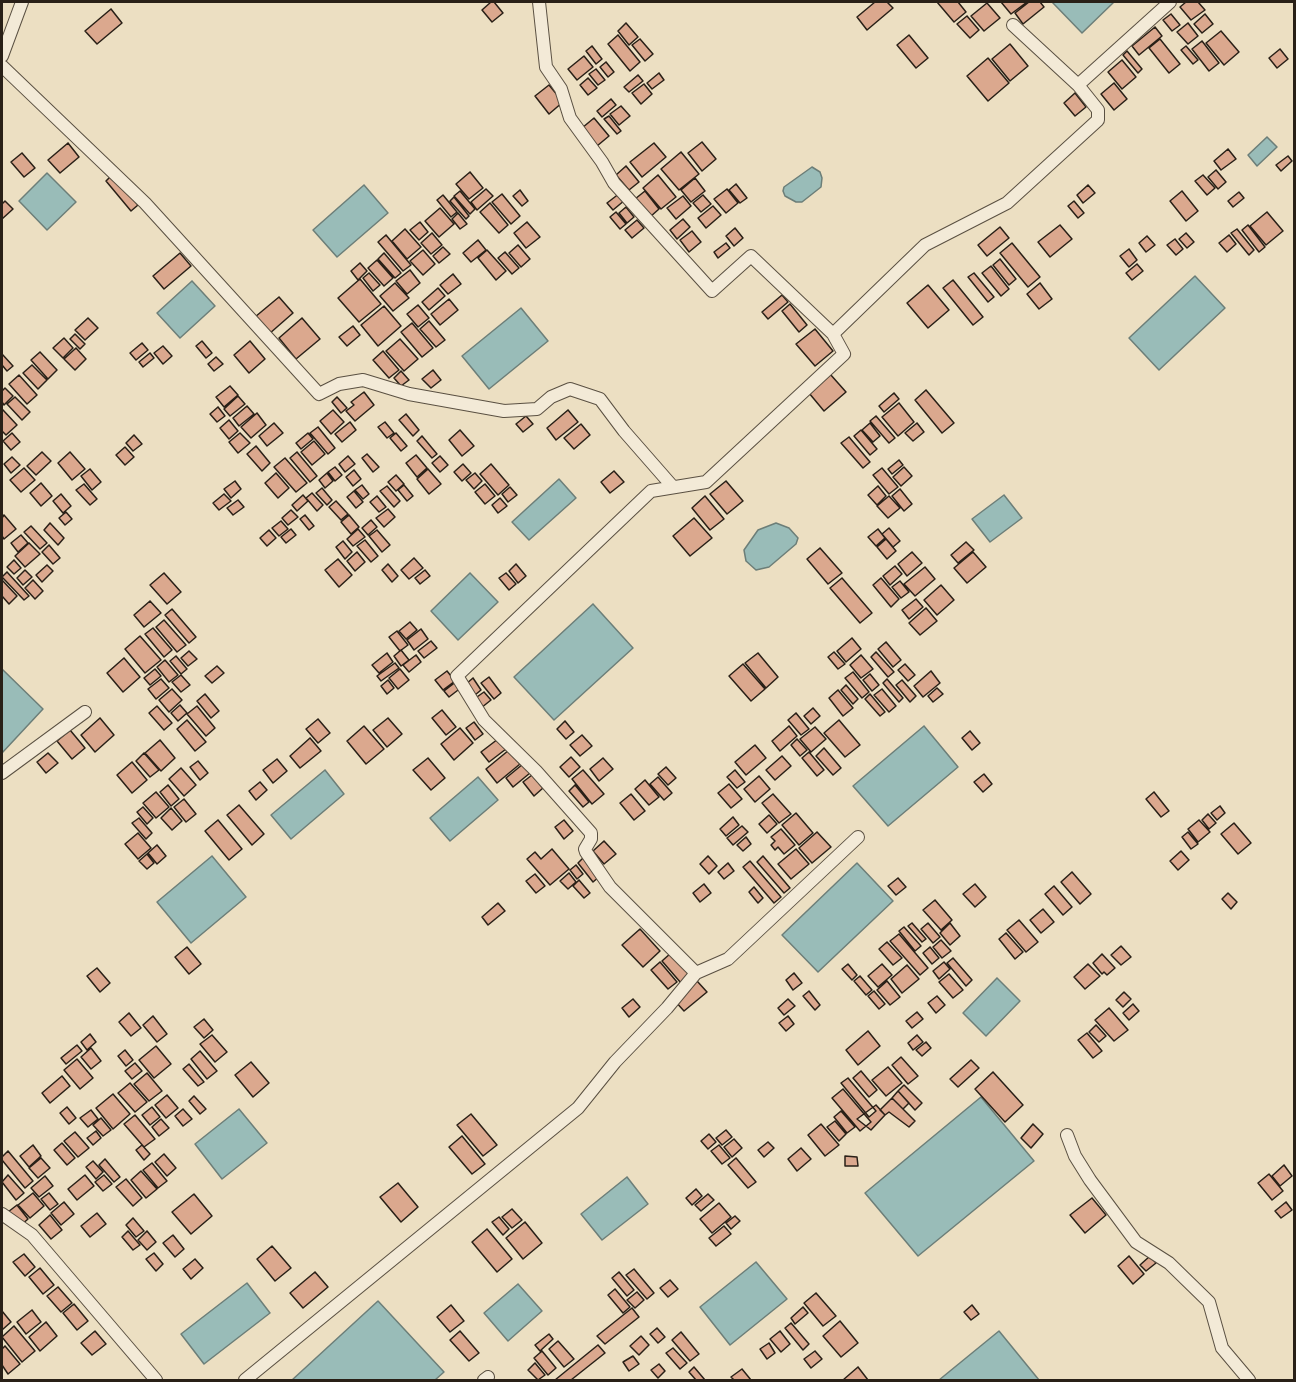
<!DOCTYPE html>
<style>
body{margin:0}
#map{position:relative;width:1296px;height:1382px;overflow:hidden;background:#ecdfc2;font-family:"Libre Caslon Text",serif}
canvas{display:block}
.frame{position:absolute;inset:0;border:3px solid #292017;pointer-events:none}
</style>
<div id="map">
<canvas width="1296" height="1382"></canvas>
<div class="frame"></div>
</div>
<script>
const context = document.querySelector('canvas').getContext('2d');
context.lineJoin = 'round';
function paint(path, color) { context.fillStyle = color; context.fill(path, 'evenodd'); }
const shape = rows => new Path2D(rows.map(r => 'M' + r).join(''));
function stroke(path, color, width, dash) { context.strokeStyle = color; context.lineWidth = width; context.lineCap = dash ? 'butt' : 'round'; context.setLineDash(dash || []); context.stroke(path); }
const water = shape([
 [1052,2,1114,2,1082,33,1052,2],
 [1267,137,1277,147,1257,166,1248,155,1267,137],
 [812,167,820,172,822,178,821,187,802,202,796,202,785,196,783,191,784,187,812,167],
 [47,173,76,202,47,230,19,201,47,173],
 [364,185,388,213,337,257,313,230,364,185],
 [1195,276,1225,308,1159,370,1129,338,1195,276],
 [192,281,215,306,180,338,157,313,192,281],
 [521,308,548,341,489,389,462,356,521,308],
 [559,479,576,498,529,540,512,522,559,479],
 [1004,495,1022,518,990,542,972,519,1004,495],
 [776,523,789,528,798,538,796,544,769,567,756,570,746,561,744,550,758,530,776,523],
 [470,573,498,602,458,640,431,611,470,573],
 [593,604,633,648,554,720,514,677,593,604],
 [2,669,43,709,2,753,2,669],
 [924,726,958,767,888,826,853,786,924,726],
 [325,770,344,794,291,839,271,815,325,770],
 [478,777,498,800,450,841,430,818,478,777],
 [212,856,246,897,191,943,157,902,212,856],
 [857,863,893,901,818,972,782,935,857,863],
 [997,978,1020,1001,986,1036,963,1013,997,978],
 [981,1097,1034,1161,918,1256,865,1193,981,1097],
 [239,1109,267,1143,222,1179,195,1144,239,1109],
 [627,1177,648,1204,602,1240,581,1214,627,1177],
 [756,1262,787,1299,730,1345,700,1307,756,1262],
 [247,1283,270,1313,204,1364,181,1334,247,1283],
 [518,1284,542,1311,508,1341,484,1313,518,1284],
 [378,1301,444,1372,435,1380,292,1380,378,1301],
 [999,1331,1039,1380,939,1380,999,1331]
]);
paint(water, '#99bcb8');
stroke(water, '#6c7e78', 1.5);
const building = shape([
 [491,2,494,2,503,13,492,22,482,10,491,2],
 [875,2,887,2,893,8,867,30,857,17,875,2],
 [937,2,958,2,966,12,954,22,937,2],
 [1001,2,1027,2,1011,14,1001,2],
 [1029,2,1040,2,1044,7,1023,24,1015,13,1029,2],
 [1186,2,1198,2,1205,10,1191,20,1180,7,1186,2],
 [987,3,1000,18,984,31,971,16,987,3],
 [111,9,122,23,97,44,85,31,111,9],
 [1171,14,1180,25,1172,31,1163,20,1171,14],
 [1205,14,1213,24,1202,33,1194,24,1205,14],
 [967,16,979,30,970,38,957,24,967,16],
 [626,23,638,37,629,45,618,31,626,23],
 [1188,23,1198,36,1188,44,1177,32,1188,23],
 [1155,27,1162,36,1139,55,1132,46,1155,27],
 [1221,31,1239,52,1224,65,1206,43,1221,31],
 [618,35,640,62,630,71,608,44,618,35],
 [909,35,928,58,916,68,897,45,909,35],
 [640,39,653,54,645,61,632,45,640,39],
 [1160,39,1180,64,1169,73,1149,48,1160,39],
 [1202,41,1219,63,1209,71,1192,49,1202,41],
 [1010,44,1028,66,1010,81,992,59,1010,44],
 [592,46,602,59,596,64,586,51,592,46],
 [1186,46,1198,60,1193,64,1181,50,1186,46],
 [1280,49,1288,59,1277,68,1269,58,1280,49],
 [1127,51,1142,69,1138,73,1123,55,1127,51],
 [584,56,593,67,577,80,568,69,584,56],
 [988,58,1009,83,988,101,967,76,988,58],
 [1122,60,1136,77,1122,89,1108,72,1122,60],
 [606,62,614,72,608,77,600,67,606,62],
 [596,69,605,80,598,85,589,74,596,69],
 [659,73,664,80,652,89,647,83,659,73],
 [638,75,643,81,629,92,624,87,638,75],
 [588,78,597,88,588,95,580,85,588,78],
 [1114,83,1127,99,1114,110,1101,94,1114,83],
 [644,84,652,94,641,104,632,93,644,84],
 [549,85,563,102,549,114,535,96,549,85],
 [1075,93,1086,107,1075,116,1064,103,1075,93],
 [611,99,616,105,602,117,597,111,611,99],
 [621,106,630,116,619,125,610,114,621,106],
 [609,116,621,131,617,134,604,119,609,116],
 [594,118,609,136,597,146,582,128,594,118],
 [702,142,716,159,702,171,688,153,702,142],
 [68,143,79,157,60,173,48,160,68,143],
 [654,143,666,157,642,177,630,162,654,143],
 [1228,149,1236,159,1221,170,1214,161,1228,149],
 [681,152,699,174,679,190,661,169,681,152],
 [22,153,35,168,24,177,11,162,22,153],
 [1288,156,1292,161,1281,171,1276,165,1288,156],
 [626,166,639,182,629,190,616,175,626,166],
 [1216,170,1226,182,1218,189,1208,177,1216,170],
 [470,172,483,188,469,199,456,184,470,172],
 [112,175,138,205,131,211,106,181,112,175],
 [658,175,676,197,661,209,643,188,658,175],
 [1203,175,1215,188,1207,195,1195,181,1203,175],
 [695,178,705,191,691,202,681,190,695,178],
 [736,184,747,198,740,203,729,190,736,184],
 [1088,185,1095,193,1083,203,1077,195,1088,185],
 [486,189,493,196,477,210,471,202,486,189],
 [727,189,738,203,726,213,714,199,727,189],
 [520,190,528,201,522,206,513,196,520,190],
 [460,191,475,209,470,214,454,196,460,191],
 [645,191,659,209,650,217,635,199,645,191],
 [1182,191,1198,211,1186,221,1170,201,1182,191],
 [1239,192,1244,198,1233,207,1228,201,1239,192],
 [620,193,625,200,613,210,607,203,620,193],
 [502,194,520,216,511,224,492,202,502,194],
 [443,195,457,212,451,217,437,200,443,195],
 [703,195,711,204,701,212,693,203,703,195],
 [683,196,691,206,676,219,667,208,683,196],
 [454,197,469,216,466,219,450,201,454,197],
 [5,201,13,209,2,219,2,204,5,201],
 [1074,201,1084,213,1078,218,1068,206,1074,201],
 [490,203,508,225,499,233,480,212,490,203],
 [713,206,721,215,706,228,698,218,713,206],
 [626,207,634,217,627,223,619,213,626,207],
 [440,208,454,224,439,237,425,221,440,208],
 [616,212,626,224,620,229,610,217,616,212],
 [1267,212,1283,231,1266,245,1250,226,1267,212],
 [458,213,467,224,460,229,452,219,458,213],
 [683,219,690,227,677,239,670,230,683,219],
 [637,220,644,228,632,238,625,230,637,220],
 [420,222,428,232,419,240,410,230,420,222],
 [527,222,540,237,526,248,514,233,527,222],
 [1060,225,1072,239,1050,257,1038,242,1060,225],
 [1248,225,1265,247,1259,252,1242,230,1248,225],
 [1000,227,1009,238,987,256,978,245,1000,227],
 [735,228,743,238,734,246,726,236,735,228],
 [405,229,421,247,407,259,392,241,405,229],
 [1237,229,1254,250,1249,255,1231,233,1237,229],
 [692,231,701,242,689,252,680,240,692,231],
 [432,233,442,245,431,254,421,243,432,233],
 [1186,233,1194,242,1187,248,1179,239,1186,233],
 [386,235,411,265,403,271,378,242,386,235],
 [1229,235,1236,244,1227,252,1219,243,1229,235],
 [1147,236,1155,245,1146,252,1139,243,1147,236],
 [1175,239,1183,249,1176,255,1167,245,1175,239],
 [478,240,486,250,471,262,463,253,478,240],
 [726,243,730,248,718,258,714,252,726,243],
 [1012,243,1040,277,1028,287,1000,253,1012,243],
 [518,245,530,259,521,267,509,253,518,245],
 [443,247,450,254,439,263,433,256,443,247],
 [1129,249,1137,260,1129,267,1120,256,1129,249],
 [423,250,435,264,423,275,410,261,423,250],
 [487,250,506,271,496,280,478,258,487,250],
 [505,252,519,268,512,274,498,258,505,252],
 [180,253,191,266,164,289,153,276,180,253],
 [384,253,401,273,395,278,378,259,384,253],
 [1000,259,1016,279,1009,285,993,265,1000,259],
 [377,260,393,278,384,286,368,268,377,260],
 [360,263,367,271,358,280,351,271,360,263],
 [1137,264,1143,271,1132,280,1126,273,1137,264],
 [991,266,1009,289,1001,296,982,273,991,266],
 [410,270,420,283,407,294,396,281,410,270],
 [369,273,380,285,373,291,363,278,369,273],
 [974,273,994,297,988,302,968,277,974,273],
 [453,274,461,284,448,294,440,285,453,274],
 [360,279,381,304,359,322,338,298,360,279],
 [953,280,983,317,973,325,943,288,953,280],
 [395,283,409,298,393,311,380,296,395,283],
 [1040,283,1052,299,1039,309,1027,294,1040,283],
 [928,285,949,310,928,328,907,303,928,285],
 [438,288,445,296,429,310,422,302,438,288],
 [782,295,788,302,768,319,762,312,782,295],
 [279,297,293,313,269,334,255,317,279,297],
 [449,299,458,310,440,325,431,314,449,299],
 [790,304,807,325,799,332,782,311,790,304],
 [418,305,429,318,418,327,407,314,418,305],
 [384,306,401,326,378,346,361,325,384,306],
 [88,318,98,328,85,340,75,330,88,318],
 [302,318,320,339,296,359,279,338,302,318],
 [429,321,445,340,436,347,420,329,429,321],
 [412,323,433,348,422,357,401,332,412,323],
 [353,326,360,335,347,346,339,337,353,326],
 [815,329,833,351,815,366,796,344,815,329],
 [75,334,85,344,80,349,70,339,75,334],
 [64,338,73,348,63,358,53,348,64,338],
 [400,339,418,359,404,371,386,351,400,339],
 [202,341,212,353,206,358,196,346,202,341],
 [250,341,265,359,249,373,234,355,250,341],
 [142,343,148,350,136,360,130,353,142,343],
 [163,346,172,356,163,364,154,353,163,346],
 [76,348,86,359,75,370,64,359,76,348],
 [383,351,399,370,389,378,373,360,383,351],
 [40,352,57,370,48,379,31,360,40,352],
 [150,353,154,358,143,367,139,362,150,353],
 [2,354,13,366,7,371,2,365,2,354],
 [216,357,223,364,214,371,208,364,216,357],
 [32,365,47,380,38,389,23,373,32,365],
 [433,370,441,380,431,388,422,379,433,370],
 [401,371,409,380,401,386,394,378,401,371],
 [830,374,846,392,824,411,809,393,830,374],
 [19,375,37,395,27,404,9,384,19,375],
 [230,386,238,395,224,407,216,397,230,386],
 [5,388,13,396,4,405,2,402,2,391,5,388],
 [926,390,954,423,942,433,915,400,926,390],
 [364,392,374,405,355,421,346,411,354,405,351,402,364,392],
 [894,393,899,399,884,412,879,406,894,393],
 [238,396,245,404,230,416,224,409,238,396],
 [15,397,30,412,22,420,7,404,15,397],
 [337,397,347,408,341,413,332,402,337,397],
 [899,403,914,422,898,436,882,417,899,403],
 [247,406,254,414,239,426,233,418,247,406],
 [218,407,225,416,217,422,210,414,218,407],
 [3,410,17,425,6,435,2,431,2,411,3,410],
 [333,410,344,422,331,434,320,421,333,410],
 [568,410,578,422,556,440,547,428,568,410],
 [257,413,266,425,251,438,241,427,257,413],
 [406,414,419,430,413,436,399,420,406,414],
 [526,416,533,424,523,432,516,424,526,416],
 [876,416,895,438,889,443,870,421,876,416],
 [229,420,238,431,229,439,220,428,229,420],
 [350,422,356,430,342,442,335,434,350,422],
 [385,422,394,433,387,438,378,427,385,422],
 [274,423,283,433,267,446,259,436,274,423],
 [870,423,880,436,873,442,862,430,870,423],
 [917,423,924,432,913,441,905,433,917,423],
 [581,424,590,435,574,449,564,438,581,424],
 [318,427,335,448,328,454,310,433,318,427],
 [460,430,474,446,462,456,449,440,460,430],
 [861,430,877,449,870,455,854,436,861,430],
 [12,433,20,442,11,450,3,441,12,433],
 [240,433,250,443,238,453,229,442,240,433],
 [308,433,313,439,301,449,296,443,308,433],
 [396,433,407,446,401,451,390,438,396,433],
 [134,435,142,444,133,451,126,443,134,435],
 [422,436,437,454,432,458,417,441,422,436],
 [849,437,870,462,863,468,841,443,849,437],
 [314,441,325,454,312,465,301,452,314,441],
 [256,446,270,463,262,471,247,454,256,446],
 [125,447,134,457,125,465,116,455,125,447],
 [42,452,51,461,36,475,27,466,42,452],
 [70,452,85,469,72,480,58,463,70,452],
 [297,452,317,476,310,482,290,458,297,452],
 [367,454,379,467,373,472,362,458,367,454],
 [416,455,427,468,417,477,406,463,416,455],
 [348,456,355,464,345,472,339,464,348,456],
 [440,456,448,465,440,472,432,463,440,456],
 [12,457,20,465,11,473,4,464,12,457],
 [285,458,307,483,296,492,274,467,285,458],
 [899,460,903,465,892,474,888,469,899,460],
 [463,464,471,473,462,481,454,472,463,464],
 [491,464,509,485,498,495,480,474,491,464],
 [335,467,342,475,335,481,328,472,335,467],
 [904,467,912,476,901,486,893,477,904,467],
 [24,468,35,480,21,492,10,480,24,468],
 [882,468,898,487,889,494,873,475,882,468],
 [90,469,101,482,92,490,81,476,90,469],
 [428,469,441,484,429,494,417,479,428,469],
 [354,470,361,479,353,486,346,477,354,470],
 [614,471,624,482,610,493,601,482,614,471],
 [276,473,289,488,278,498,265,483,276,473],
 [327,473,333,481,325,488,319,480,327,473],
 [475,473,482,481,474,489,466,480,475,473],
 [396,475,404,484,396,491,388,482,396,475],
 [235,481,241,489,231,498,224,489,235,481],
 [726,481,743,501,727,514,710,494,726,481],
 [41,483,52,496,41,506,30,493,41,483],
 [84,484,97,499,90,505,76,490,84,484],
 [485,484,495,496,485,504,475,492,485,484],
 [362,485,369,494,363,499,355,490,362,485],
 [404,485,413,496,407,501,398,490,404,485],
 [387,486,400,501,394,507,380,491,387,486],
 [878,486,886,496,877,505,868,495,878,486],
 [510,487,517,495,508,502,502,494,510,487],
 [322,488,332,500,327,505,316,493,322,488],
 [900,489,912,504,904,511,892,496,900,489],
 [354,491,363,502,356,508,347,497,354,491],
 [312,493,323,505,317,511,306,498,312,493],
 [61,494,71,506,63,513,53,501,61,494],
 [224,494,231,501,219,510,213,503,224,494],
 [303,495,308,501,297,511,292,505,303,495],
 [377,496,386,507,379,512,370,502,377,496],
 [705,496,724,519,710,530,692,508,705,496],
 [889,496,900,508,888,518,877,506,889,496],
 [500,498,507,506,498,513,492,505,500,498],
 [238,500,244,507,233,515,227,508,238,500],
 [336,501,348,514,341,520,329,507,336,501],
 [388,509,395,517,384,527,376,518,388,509],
 [291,510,298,517,288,525,282,518,291,510],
 [66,512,72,519,65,525,59,518,66,512],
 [4,515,16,529,4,539,2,536,2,518,4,515],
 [305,515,314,526,309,530,300,519,305,515],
 [349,515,359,527,351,534,341,522,349,515],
 [694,518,712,538,690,556,673,536,694,518],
 [371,520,377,527,368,535,362,528,371,520],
 [281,521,288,529,279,536,272,528,281,521],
 [50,523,64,538,58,545,44,530,50,523],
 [31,526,47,543,40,549,24,532,31,526],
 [889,528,900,541,893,547,882,534,889,528],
 [291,529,296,535,286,543,281,537,291,529],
 [358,529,365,537,353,546,347,539,358,529],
 [878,529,885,538,876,546,868,537,878,529],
 [269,530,276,538,267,546,260,538,269,530],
 [377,530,390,545,382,552,369,536,377,530],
 [21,535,28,543,18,552,11,543,21,535],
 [886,539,896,551,887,559,877,547,886,539],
 [365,540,378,556,371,562,357,546,365,540],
 [343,541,352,552,345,559,336,547,343,541],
 [966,542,974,550,958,563,951,555,966,542],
 [29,543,40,554,25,567,15,556,29,543],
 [49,545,60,558,53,564,42,552,49,545],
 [820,548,842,573,828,584,807,559,820,548],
 [357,552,365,562,355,571,347,561,357,552],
 [912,552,922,563,907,576,898,564,912,552],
 [973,552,986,567,967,583,954,568,973,552],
 [414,558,423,568,409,579,401,570,414,558],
 [338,559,352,575,339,587,325,570,338,559],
 [14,560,21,568,14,574,7,567,14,560],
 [388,564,398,576,392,582,382,570,388,564],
 [516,564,526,576,518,583,509,571,516,564],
 [47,565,53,571,42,582,36,575,47,565],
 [895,566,902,574,890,585,883,576,895,566],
 [925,567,935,579,915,596,904,584,925,567],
 [25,570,32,577,23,585,17,578,25,570],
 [425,570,430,576,420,584,415,578,425,570],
 [7,572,29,596,24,600,2,577,7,572],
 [164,573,181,592,167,604,150,585,164,573],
 [506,573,516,584,509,590,499,578,506,573],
 [842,578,872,613,860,623,830,588,842,578],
 [881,578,899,599,891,607,873,585,881,578],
 [2,580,17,596,9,604,2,596,2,580],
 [33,580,43,591,35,599,25,588,33,580],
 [900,581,909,592,901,598,892,587,900,581],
 [941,585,954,600,937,615,924,600,941,585],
 [916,599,923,607,909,619,902,610,916,599],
 [150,601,161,613,144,627,134,615,150,601],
 [926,608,937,621,920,635,909,623,926,608],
 [172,609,196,637,189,643,165,615,172,609],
 [164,620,186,645,177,652,156,627,164,620],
 [410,622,417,630,406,639,399,631,410,622],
 [153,628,172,650,164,657,145,634,153,628],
 [421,629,428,639,414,650,407,640,421,629],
 [397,631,408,645,400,651,389,637,397,631],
 [140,636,161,660,145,673,125,649,140,636],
 [852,638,861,649,846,662,837,651,852,638],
 [431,641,437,648,424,658,418,651,431,641],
 [886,642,901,660,893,667,878,649,886,642],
 [401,650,409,660,401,666,394,656,401,650],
 [189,651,197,659,188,666,181,658,189,651],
 [834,652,845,664,838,669,828,657,834,652],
 [876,652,894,672,888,677,871,657,876,652],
 [387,653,393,662,379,673,372,665,387,653],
 [758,653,778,677,766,688,745,663,758,653],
 [416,655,421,662,409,672,403,665,416,655],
 [861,655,873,669,861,678,850,665,861,655],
 [176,656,187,669,181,674,170,661,176,656],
 [124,658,140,677,123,692,107,673,124,658],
 [165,660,178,675,169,682,157,667,165,660],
 [395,663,399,668,381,681,377,676,395,663],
 [743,664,765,689,751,701,729,676,743,664],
 [905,664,915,675,908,681,898,670,905,664],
 [217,666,224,673,212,683,205,676,217,666],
 [155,669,161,676,150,685,144,678,155,669],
 [400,669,409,680,398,689,389,678,400,669],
 [447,671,455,681,443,690,435,680,447,671],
 [931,671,940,683,923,697,914,686,931,671],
 [853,672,869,692,862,698,845,678,853,672],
 [870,674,879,685,872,691,863,680,870,674],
 [181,675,190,685,181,692,172,682,181,675],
 [489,677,501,693,494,699,481,683,489,677],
 [473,678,481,690,475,695,466,684,473,678],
 [161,679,169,688,156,699,148,689,161,679],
 [887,679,903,698,899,702,883,683,887,679],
 [388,680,394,688,387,694,381,686,388,680],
 [902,680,916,696,910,702,896,685,902,680],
 [457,681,462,687,449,697,444,691,457,681],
 [846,685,858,699,853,704,841,690,846,685],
 [937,688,943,694,933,702,928,696,937,688],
 [172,689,182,700,169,712,159,700,172,689],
 [882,689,896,706,889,712,874,695,882,689],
 [838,690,853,708,843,716,829,698,838,690],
 [484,692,491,700,481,708,474,699,484,692],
 [205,694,219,711,211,718,197,701,205,694],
 [870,694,885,712,880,716,865,699,870,694],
 [180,705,187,713,178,721,171,713,180,705],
 [157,706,172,723,164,730,149,713,157,706],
 [197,706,215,728,206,736,187,714,197,706],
 [813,708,820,716,811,724,804,716,813,708],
 [442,710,456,727,446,735,432,718,442,710],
 [796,713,809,729,801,735,788,720,796,713],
 [100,718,114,735,95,752,81,735,100,718],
 [388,718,402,734,387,747,373,730,388,718],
 [318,719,330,733,318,743,306,729,318,719],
 [187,720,206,742,195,751,177,729,187,720],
 [839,720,860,745,845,757,824,733,839,720],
 [565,721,574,732,566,739,557,729,565,721],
 [474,722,483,734,475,740,466,728,474,722],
 [364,726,384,749,366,764,347,741,364,726],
 [789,726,797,736,780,751,772,741,789,726],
 [815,727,826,739,811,752,800,739,815,727],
 [460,728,473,743,454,760,441,744,460,728],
 [70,730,85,748,72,759,57,741,70,730],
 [970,731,980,743,972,750,962,738,970,731],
 [582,735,592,746,580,756,570,745,582,735],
 [310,738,321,751,300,768,290,756,310,738],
 [498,739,506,749,489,762,481,752,498,739],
 [797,739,807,750,800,756,791,745,797,739],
 [160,740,175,758,161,771,145,753,160,740],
 [755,745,766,758,746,775,735,762,755,745],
 [824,748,841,768,833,775,816,756,824,748],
 [509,750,520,764,497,783,486,769,509,750],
 [809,752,824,770,817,776,802,758,809,752],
 [48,753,58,763,46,773,37,762,48,753],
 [144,753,159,770,150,777,136,761,144,753],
 [782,756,791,766,775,780,766,770,782,756],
 [571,757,580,767,569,777,560,767,571,757],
 [428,758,445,778,431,790,413,770,428,758],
 [603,758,613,769,599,781,590,769,603,758],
 [277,759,287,771,273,783,263,770,277,759],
 [198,761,208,773,200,780,190,767,198,761],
 [132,762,147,780,132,793,117,775,132,762],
 [523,764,530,773,513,787,506,778,523,764],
 [666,767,676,778,668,785,658,774,666,767],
 [181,768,196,785,184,796,169,779,181,768],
 [583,770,604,794,592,804,572,779,583,770],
 [735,770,745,782,737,788,727,777,735,770],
 [984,774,992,784,983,792,974,782,984,774],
 [532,775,543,788,534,796,523,782,532,775],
 [759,776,770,789,755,802,744,789,759,776],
 [658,777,672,793,664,800,650,784,658,777],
 [645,780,659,797,649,805,635,789,645,780],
 [260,782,267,790,256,800,249,791,260,782],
 [729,784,742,799,731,808,718,793,729,784],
 [168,785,179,799,171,806,160,792,168,785],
 [575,785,589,802,583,807,569,791,575,785],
 [156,792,169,807,156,818,143,803,156,792],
 [1154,792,1169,811,1161,817,1146,799,1154,792],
 [631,794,645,811,634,820,620,803,631,794],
 [773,794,791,814,779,823,762,803,773,794],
 [184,799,196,814,186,822,174,807,184,799],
 [239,805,264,834,252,845,227,815,239,805],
 [1220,806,1225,813,1217,820,1211,813,1220,806],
 [143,807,153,818,147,824,137,812,143,807],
 [171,808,182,821,172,830,161,818,171,808],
 [796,813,813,833,799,845,782,825,796,813],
 [1208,814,1216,823,1209,829,1202,820,1208,814],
 [769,815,777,824,767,833,759,824,769,815],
 [733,817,739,825,726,836,720,829,733,817],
 [139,818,152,833,146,839,132,823,139,818],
 [218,820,242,849,229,860,205,831,218,820],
 [564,820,573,831,564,839,555,827,564,820],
 [1199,820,1210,832,1198,842,1188,829,1199,820],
 [1234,823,1251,843,1238,854,1221,834,1234,823],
 [742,826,748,832,733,845,727,838,742,826],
 [781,829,795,845,784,854,778,847,775,850,771,845,775,841,771,837,781,829],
 [817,832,831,847,812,863,799,848,817,832],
 [1188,832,1198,844,1191,849,1182,837,1188,832],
 [138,833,151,848,138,859,125,844,138,833],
 [746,837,751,844,743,851,737,845,746,837],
 [604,841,616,854,604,864,593,851,604,841],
 [157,845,166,856,157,864,148,853,157,845],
 [552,849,569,869,550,885,527,859,535,852,541,859,552,849],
 [796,849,809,864,791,879,778,864,796,849],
 [1181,851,1189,860,1178,870,1170,861,1181,851],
 [147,854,154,863,147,869,139,861,147,854],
 [708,856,717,866,709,874,700,864,708,856],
 [763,856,790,888,784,893,757,862,763,856],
 [584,857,600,876,593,882,578,863,584,857],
 [750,861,781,897,774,903,743,867,750,861],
 [728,863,734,871,724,879,718,872,728,863],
 [576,865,583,874,577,879,570,870,576,865],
 [1072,872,1091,894,1080,904,1061,882,1072,872],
 [569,873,576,882,568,889,560,881,569,873],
 [535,874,545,886,536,893,526,881,535,874],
 [898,878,906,887,896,895,888,886,898,878],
 [579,880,590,893,584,898,573,886,579,880],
 [704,884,711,893,700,902,693,893,704,884],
 [975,884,986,897,975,907,963,894,975,884],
 [1054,886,1072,907,1063,915,1045,894,1054,886],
 [754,887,763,898,758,903,749,892,754,887],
 [1228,893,1237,902,1231,909,1222,899,1228,893],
 [935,900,952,920,941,930,923,910,935,900],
 [498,903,505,911,488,925,482,917,498,903],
 [1043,909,1054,922,1041,933,1030,920,1043,909],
 [1019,920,1038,942,1026,952,1007,930,1019,920],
 [912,923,926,939,922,942,908,926,912,923],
 [928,923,940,937,933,943,921,929,928,923],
 [950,923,960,936,950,945,940,933,950,923],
 [904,927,921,946,915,951,899,931,904,927],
 [640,929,660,951,643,967,622,945,640,929],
 [1006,933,1023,952,1015,959,999,939,1006,933],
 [899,934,928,968,920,975,890,941,899,934],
 [941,940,951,951,942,958,933,947,941,940],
 [887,942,902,958,893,965,879,949,887,942],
 [1121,946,1131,957,1121,965,1111,955,1121,946],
 [187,947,201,964,189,974,175,957,187,947],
 [930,947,939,958,932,964,923,953,930,947],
 [671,953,690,975,681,983,662,961,671,953],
 [1102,954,1115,968,1107,975,1104,972,1102,974,1093,963,1102,954],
 [953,958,972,980,966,986,947,963,953,958],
 [660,962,677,982,668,989,651,970,660,962],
 [944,962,950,969,939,979,933,971,944,962],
 [848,964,857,975,852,980,842,969,848,964],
 [882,964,892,975,878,987,868,976,882,964],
 [1088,964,1100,976,1085,989,1074,977,1088,964],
 [907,965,919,979,902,993,891,979,907,965],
 [97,968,110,983,100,992,87,976,97,968],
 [794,973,802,983,793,990,786,980,794,973],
 [949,974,963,990,953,998,939,982,949,974],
 [860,976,872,990,866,995,854,981,860,976],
 [697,981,707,992,684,1011,675,1001,697,981],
 [887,981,900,997,890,1005,877,990,887,981],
 [809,991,820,1005,815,1010,803,996,809,991],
 [874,991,885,1004,879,1009,868,996,874,991],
 [1124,992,1131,999,1123,1007,1116,1000,1124,992],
 [937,996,945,1005,936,1013,928,1003,937,996],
 [633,999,640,1007,629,1017,622,1008,633,999],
 [788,999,795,1006,784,1015,778,1008,788,999],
 [1133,1004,1139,1011,1129,1020,1123,1013,1133,1004],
 [1109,1008,1128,1030,1114,1041,1095,1020,1109,1008],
 [917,1012,923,1019,912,1028,906,1021,917,1012],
 [129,1013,141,1028,131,1036,119,1022,129,1013],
 [153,1016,167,1034,157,1042,143,1025,153,1016],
 [788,1016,794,1024,786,1031,779,1023,788,1016],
 [204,1019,213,1030,204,1038,194,1027,204,1019],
 [1096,1025,1106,1036,1099,1042,1089,1032,1096,1025],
 [868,1031,880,1046,858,1065,846,1050,868,1031],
 [1087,1033,1102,1051,1093,1058,1078,1040,1087,1033],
 [90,1034,96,1042,87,1050,81,1042,90,1034],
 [212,1035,227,1052,215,1062,200,1044,212,1035],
 [917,1035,923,1042,913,1050,908,1043,917,1035],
 [926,1042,931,1048,922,1056,916,1050,926,1042],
 [77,1045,82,1051,66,1064,61,1058,77,1045],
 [156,1046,171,1064,154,1078,139,1060,156,1046],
 [91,1048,101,1061,91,1069,81,1057,91,1048],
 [125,1050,133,1060,126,1066,118,1056,125,1050],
 [200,1051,217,1071,207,1079,191,1059,200,1051],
 [901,1057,918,1076,908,1084,892,1065,901,1057],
 [77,1059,93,1078,80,1089,64,1070,77,1059],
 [971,1060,979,1068,958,1087,950,1079,971,1060],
 [251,1062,269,1083,253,1097,235,1075,251,1062],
 [135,1063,142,1071,132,1079,125,1071,135,1063],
 [189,1064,204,1082,198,1086,183,1069,189,1064],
 [888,1067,902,1083,886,1096,872,1080,888,1067],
 [861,1071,877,1090,869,1097,853,1078,861,1071],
 [993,1072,1023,1105,1005,1122,975,1089,993,1072],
 [147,1073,162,1091,149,1101,134,1084,147,1073],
 [62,1076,70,1086,50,1103,42,1093,62,1076],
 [848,1078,876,1111,869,1117,841,1083,848,1078],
 [130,1083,147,1102,135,1112,118,1093,130,1083],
 [904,1085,922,1103,915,1110,898,1091,904,1085],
 [843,1089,871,1122,860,1131,832,1098,843,1089],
 [898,1091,909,1103,903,1109,892,1098,898,1091],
 [113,1094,130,1114,113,1129,96,1108,113,1094],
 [167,1095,178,1108,166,1118,155,1105,167,1095],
 [194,1096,206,1109,200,1114,189,1101,194,1096],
 [892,1098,915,1121,909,1127,889,1112,885,1115,880,1110,892,1098],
 [876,1105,885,1115,871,1130,857,1119,876,1105],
 [67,1107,76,1118,69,1124,60,1113,67,1107],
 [152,1107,160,1117,150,1125,142,1115,152,1107],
 [183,1109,192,1119,183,1126,175,1116,183,1109],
 [91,1110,98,1119,88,1127,80,1118,91,1110],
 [841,1111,855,1127,847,1133,834,1117,841,1111],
 [471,1114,497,1145,483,1156,457,1125,471,1114],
 [135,1115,155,1139,144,1147,124,1124,135,1115],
 [101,1118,111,1130,103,1136,93,1125,101,1118],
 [161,1119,169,1128,159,1136,152,1127,161,1119],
 [835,1121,846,1134,839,1141,827,1127,835,1121],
 [821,1124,839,1145,825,1156,808,1135,821,1124],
 [1033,1124,1043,1134,1031,1148,1021,1138,1033,1124],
 [726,1130,732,1137,722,1145,716,1138,726,1130],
 [96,1131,101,1138,93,1145,87,1138,96,1131],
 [75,1132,89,1148,78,1157,64,1141,75,1132],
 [709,1134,716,1142,708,1149,701,1141,709,1134],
 [462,1136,485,1164,472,1174,449,1147,462,1136],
 [734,1139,742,1148,732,1157,724,1147,734,1139],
 [768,1142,774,1148,764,1157,758,1150,768,1142],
 [62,1143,75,1158,67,1165,54,1150,62,1143],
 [33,1145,41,1156,29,1167,20,1156,33,1145],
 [142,1145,150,1154,144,1160,136,1150,142,1145],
 [719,1145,730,1158,722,1164,711,1151,719,1145],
 [801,1148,811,1159,797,1171,788,1159,801,1148],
 [8,1151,33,1181,25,1188,2,1160,2,1157,8,1151],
 [164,1154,176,1168,167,1176,155,1162,164,1154],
 [845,1156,857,1157,858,1166,845,1166,845,1156],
 [41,1158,50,1168,38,1178,29,1168,41,1158],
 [736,1158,756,1182,748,1188,728,1165,736,1158],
 [105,1159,120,1177,114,1182,99,1165,105,1159],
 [93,1161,103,1172,96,1179,86,1167,93,1161],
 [152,1163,167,1181,158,1188,143,1170,152,1163],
 [1284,1165,1292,1176,1280,1186,1272,1176,1284,1165],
 [141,1171,157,1189,146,1198,131,1180,141,1171],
 [1269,1174,1283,1191,1272,1200,1258,1183,1269,1174],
 [8,1175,24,1193,16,1200,2,1182,8,1175],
 [85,1175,94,1186,77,1200,68,1189,85,1175],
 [104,1175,112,1184,103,1191,95,1182,104,1175],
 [45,1176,53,1186,39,1197,31,1188,45,1176],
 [126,1179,142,1198,133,1206,116,1187,126,1179],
 [398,1183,418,1207,401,1222,380,1197,398,1183],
 [696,1189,702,1196,692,1205,686,1198,696,1189],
 [33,1193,44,1206,30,1218,18,1205,33,1193],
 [49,1193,58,1204,50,1210,41,1199,49,1193],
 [194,1194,212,1216,191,1234,172,1212,194,1194],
 [708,1194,714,1200,701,1211,695,1205,708,1194],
 [1092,1198,1106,1215,1085,1233,1070,1215,1092,1198],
 [64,1202,74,1214,61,1225,51,1213,64,1202],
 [1286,1202,1292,1210,1281,1218,1275,1211,1286,1202],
 [719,1203,731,1217,712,1233,700,1219,719,1203],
 [17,1205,28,1219,20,1226,8,1212,17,1205],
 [512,1209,522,1220,512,1228,502,1217,512,1209],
 [97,1213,106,1224,90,1237,81,1226,97,1213],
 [50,1215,62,1230,51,1239,39,1225,50,1215],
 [735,1216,740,1221,731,1229,726,1223,735,1216],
 [499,1217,509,1229,503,1235,492,1222,499,1217],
 [133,1218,144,1231,136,1237,126,1225,133,1218],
 [525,1222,542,1243,523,1259,506,1238,525,1222],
 [724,1226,731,1234,716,1246,709,1238,724,1226],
 [487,1229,512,1259,497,1272,472,1242,487,1229],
 [128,1231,140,1245,133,1250,122,1237,128,1231],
 [147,1231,156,1242,147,1250,138,1240,147,1231],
 [173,1235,184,1249,175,1257,163,1243,173,1235],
 [272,1246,291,1268,275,1281,257,1259,272,1246],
 [154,1253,163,1264,156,1271,146,1259,154,1253],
 [24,1254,35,1267,25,1276,13,1262,24,1254],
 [1129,1256,1144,1274,1133,1284,1118,1266,1129,1256],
 [1150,1256,1156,1263,1146,1271,1140,1265,1150,1256],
 [195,1259,203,1268,191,1279,183,1269,195,1259],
 [40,1268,54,1285,43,1294,29,1277,40,1268],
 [634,1269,654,1293,647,1299,626,1275,634,1269],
 [315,1272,328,1287,303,1308,290,1293,315,1272],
 [619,1272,634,1290,627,1296,612,1278,619,1272],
 [670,1280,678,1289,668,1297,660,1288,670,1280],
 [58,1287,72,1303,61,1312,47,1296,58,1287],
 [615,1289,630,1307,623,1313,608,1295,615,1289],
 [637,1292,644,1300,635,1308,627,1300,637,1292],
 [816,1293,836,1316,823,1326,804,1303,816,1293],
 [74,1304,88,1321,77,1330,63,1313,74,1304],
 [451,1305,464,1321,450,1332,437,1317,451,1305],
 [972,1305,979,1314,971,1320,964,1312,972,1305],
 [803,1307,808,1313,795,1324,791,1318,803,1307],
 [632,1308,639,1317,605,1344,597,1336,632,1308],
 [32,1310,41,1322,26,1334,17,1322,32,1310],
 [2,1311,11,1322,2,1330,2,1311],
 [840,1321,858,1343,841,1357,823,1336,840,1321],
 [46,1322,57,1336,40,1351,29,1337,46,1322],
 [791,1323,809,1344,803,1350,785,1328,791,1323],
 [14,1326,35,1351,22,1362,2,1337,14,1326],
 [657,1328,665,1337,658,1343,650,1334,657,1328],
 [95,1331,106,1344,92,1355,81,1343,95,1331],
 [460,1331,479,1353,469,1361,450,1340,460,1331],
 [780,1331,790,1344,781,1352,770,1339,780,1331],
 [681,1332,699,1354,690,1361,672,1340,681,1332],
 [549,1334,553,1339,540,1351,535,1345,549,1334],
 [641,1336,649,1345,639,1355,630,1346,641,1336],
 [558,1341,574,1359,564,1367,549,1349,558,1341],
 [769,1343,775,1353,767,1359,760,1349,769,1343],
 [598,1345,605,1353,571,1380,555,1380,598,1345],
 [5,1346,20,1364,8,1374,2,1365,2,1349,5,1346],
 [673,1348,687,1363,680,1369,666,1353,673,1348],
 [542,1351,556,1368,548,1375,534,1358,542,1351],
 [815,1351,822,1359,811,1368,804,1359,815,1351],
 [633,1356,639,1364,629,1371,623,1362,633,1356],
 [535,1363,545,1375,538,1380,528,1370,535,1363],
 [659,1364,665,1371,658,1378,651,1370,659,1364],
 [694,1367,705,1380,696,1380,689,1372,694,1367],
 [858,1367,868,1380,843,1380,858,1367],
 [742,1369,751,1380,734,1380,731,1377,742,1369]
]);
paint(building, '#dba88e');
stroke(building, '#292017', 1.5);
const minor = shape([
 [539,2,546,67,561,89,570,118,602,162,614,183,712,291,751,256,833,334,925,245,1007,203,1098,120,1098,110,1078,85,1170,2],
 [1013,25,1078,85],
 [2,56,22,2],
 [2,66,145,203,319,394,339,384,363,380,409,394,504,411,537,409,551,397,570,389,600,399,624,431,673,487],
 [2,773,85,712],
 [696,973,610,887,586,852,585,849,591,839,591,833,536,771,484,720,457,676,651,491,706,482,844,354,833,334],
 [1067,1135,1075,1156,1090,1180,1136,1242,1169,1263,1209,1302,1222,1348,1249,1380],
 [2,1214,32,1235,156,1380],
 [245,1380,578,1108,615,1062,667,1008,696,973,728,959,858,837],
 [484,1380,488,1377]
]);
stroke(minor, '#5a5042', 14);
stroke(minor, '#f3ead7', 12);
</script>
